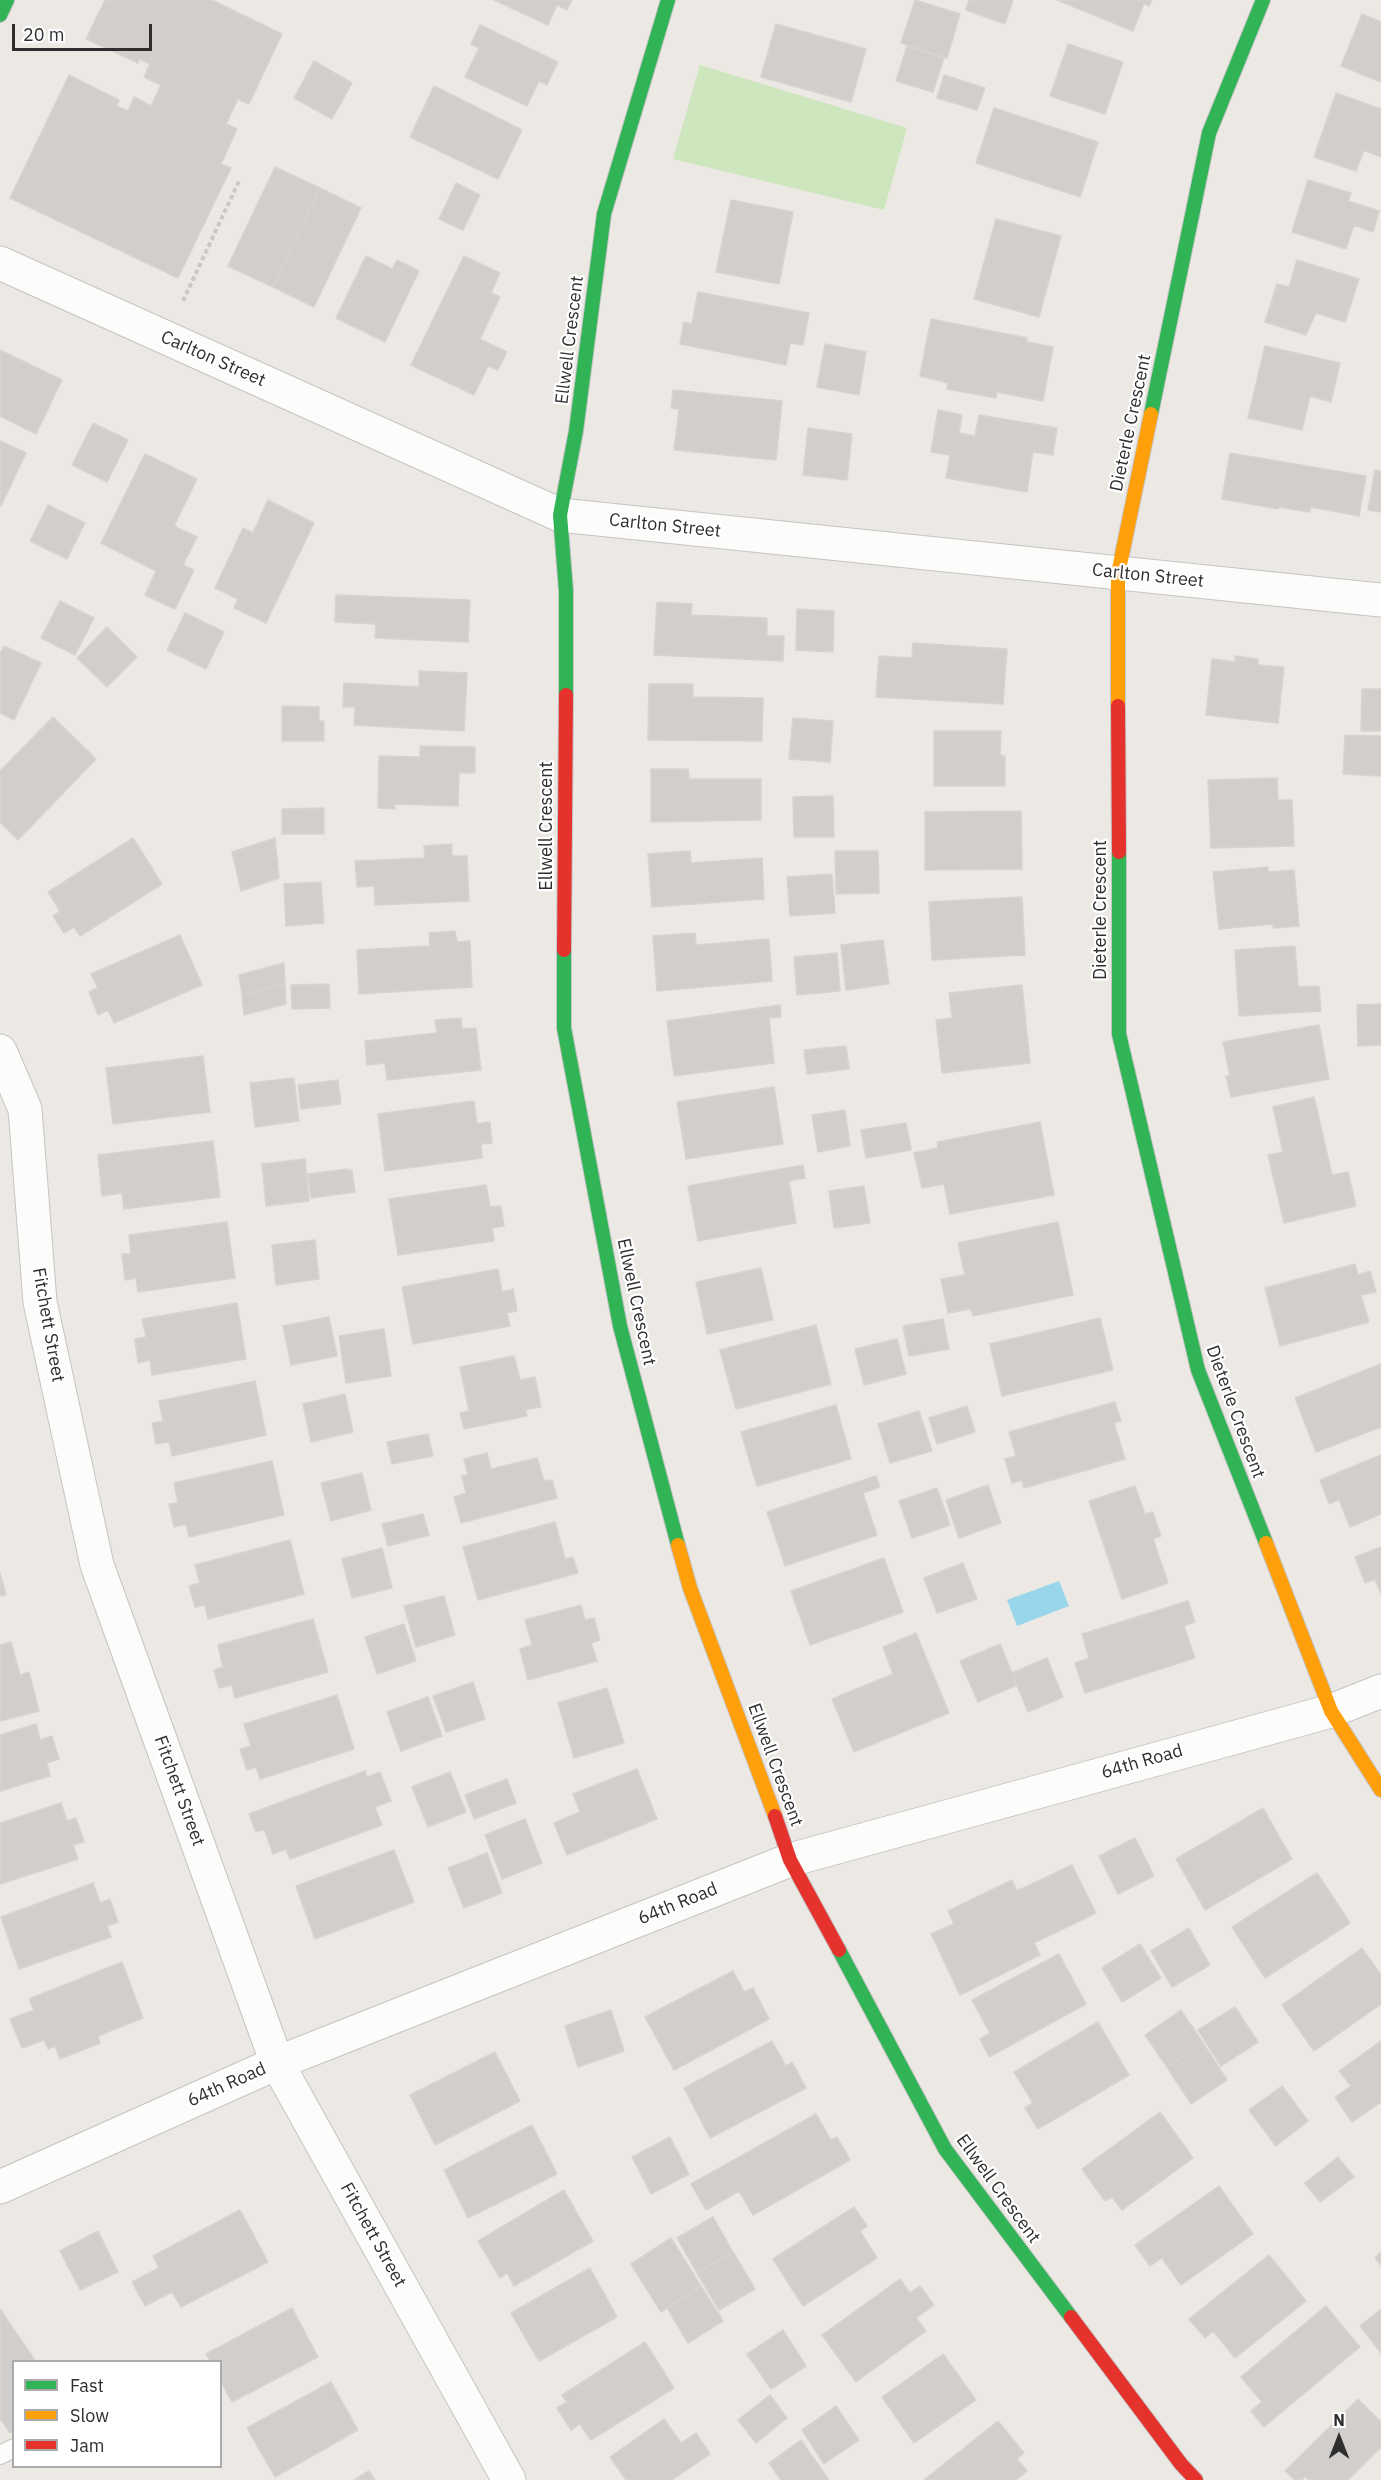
<!DOCTYPE html>
<style>
body{margin:0}
#map{position:relative;width:1381px;height:2480px;overflow:hidden;background:#ece8e4;font-family:"IBM Plex Sans",sans-serif}
canvas{display:block}
.legend{position:absolute;left:12px;top:2360px;width:210px;height:108px;box-sizing:border-box;background:#fff;border:2px solid #ababab;margin:0;padding:8px 10px;list-style:none;font-size:18px;color:#2e2e2e}
.legend li{display:flex;align-items:center;gap:12px;height:30px}
.legend b{width:30px;border:2px solid #ababab}
.north{position:absolute;left:1309px;top:2408px;width:60px;height:60px;-webkit-text-stroke:4px #fff;paint-order:stroke;rotate:0deg;font-size:16px;font-weight:700;line-height:24px;text-align:center;color:#2e2e2e}
.north::after{content:'';display:block;margin:auto;width:21px;height:27px;background:#2e2e2e;clip-path:polygon(50% 0,100% 100%,50% 72%,0 100%)}
.scale{position:absolute;left:12px;top:24px;width:140px;height:27px;box-sizing:border-box;border:3px solid #2e2e2e;border-top:0;padding-left:8px;font-size:18px;line-height:21px;white-space:nowrap;color:#2e2e2e;-webkit-text-stroke:4px #fff;paint-order:stroke}
</style>
<div id="map">
<canvas width="1381" height="2480"></canvas>
<ul class="legend">
<li><b style="height:8px;background:#30b455"></b>Fast</li>
<li><b style="height:8px;background:#ff9f0a"></b>Slow</li>
<li><b style="height:8px;background:#e5322d"></b>Jam</li>
</ul>
<div class="north">N</div>
<div class="scale">20 m</div>
</div>
<script>
const context = document.querySelector('canvas').getContext('2d');
context.lineJoin = 'round';
function paint(path, color) { context.fillStyle = color; context.fill(path, 'evenodd'); }
const shape = rows => new Path2D(rows.map(r => 'M' + r).join(''));
function stroke(path, color, width, dash) { context.strokeStyle = color; context.lineWidth = width; context.lineCap = dash ? 'butt' : 'round'; context.setLineDash(dash || []); context.stroke(path); }
function drawText(font, color, halo, rows, align = 'center') {
  context.font = font + ' "IBM Plex Sans",sans-serif'; context.lineWidth = 4.5; context.setLineDash([]); context.textBaseline = 'middle'; context.strokeStyle = halo; context.fillStyle = color; for (const [text, x, y, turn = 0] of rows) {
    context.save(); context.translate(x, y); context.rotate((+turn || 0) * Math.PI / 180); context.textAlign = isNaN(turn) ? turn : align; if (halo) context.strokeText(text, 0, 0); context.fillText(text, 0, 0); context.restore();
  }
}
paint(shape([
 [700,65,907,128,884,210,673,159]
]), '#cee6be');
paint(shape([
 [1059,1581,1069,1606,1017,1626,1007,1600]
]), '#99d6ec');
const building = shape([
 [105,0,212,0,282,34,249,104,238,99,226,124,237,129,221,164,231,168,178,278,10,198,69,75,119,100,117,106,128,111,134,97,151,106,161,85,144,77,150,64,139,59,138,63,86,39,105,0],
 [494,0,572,0,567,10,557,5,548,25,494,0],
 [915,0,960,14,947,58,901,43,915,0],
 [969,0,1013,0,1005,24,966,10,969,0],
 [1057,0,1152,0,1149,6,1144,3,1133,31,1057,0],
 [1362,14,1381,22,1381,82,1341,66,1362,14],
 [776,24,866,49,851,102,761,77,776,24],
 [480,25,558,62,547,85,539,81,527,106,465,77,479,48,471,44,480,25],
 [1068,44,1123,62,1105,114,1050,96,1068,44],
 [907,46,944,58,933,92,896,81,907,46],
 [314,61,352,83,332,119,294,98,314,61],
 [944,75,985,88,977,110,937,98,944,75],
 [434,86,522,130,498,179,410,137,434,86],
 [1336,93,1381,109,1381,157,1364,150,1356,171,1314,157,1336,93],
 [994,108,1098,142,1080,197,976,163,994,108],
 [275,167,320,188,273,287,228,266,275,167],
 [1308,180,1351,193,1348,201,1379,211,1373,232,1354,225,1346,249,1292,232,1308,180],
 [456,183,480,195,463,230,439,219,456,183],
 [320,188,361,208,314,307,273,287,320,188],
 [731,200,793,212,779,284,716,272,731,200],
 [996,219,1061,236,1039,317,974,299,996,219],
 [366,256,392,269,397,260,419,271,385,342,336,318,366,256],
 [464,256,500,273,491,293,500,297,480,339,507,352,498,370,488,366,474,395,411,365,464,256],
 [1297,260,1359,279,1345,322,1316,313,1306,335,1265,322,1277,284,1289,287,1297,260],
 [698,292,809,313,803,345,790,343,786,365,680,344,684,322,692,324,698,292],
 [931,319,1027,338,1027,342,1053,347,1043,401,997,392,996,398,947,389,948,383,920,376,931,319],
 [825,344,866,352,859,395,817,387,825,344],
 [1265,346,1340,363,1331,402,1310,396,1302,430,1248,418,1265,346],
 [0,350,62,380,36,434,0,416,0,350],
 [673,390,782,401,776,460,674,450,679,409,671,408,673,390],
 [938,410,962,415,959,433,975,436,979,415,1057,428,1053,455,1033,452,1027,492,946,478,950,455,931,452,938,410],
 [93,423,128,440,107,482,72,465,93,423],
 [808,428,852,434,847,480,803,475,808,428],
 [0,441,26,453,1,506,0,506,0,441],
 [1230,453,1366,476,1359,516,1311,507,1310,512,1279,507,1278,509,1222,499,1230,453],
 [145,454,197,479,174,526,197,537,183,565,194,570,175,609,145,595,156,571,101,543,145,454],
 [1375,470,1381,471,1381,512,1368,510,1375,470],
 [268,500,314,523,266,623,234,608,238,599,215,588,243,528,253,533,268,500],
 [48,505,85,523,67,559,30,541,48,505],
 [336,595,470,600,468,642,375,638,376,624,335,622,336,595],
 [60,601,94,618,75,655,41,638,60,601],
 [657,602,692,604,691,615,767,618,767,636,784,636,783,661,654,655,657,602],
 [797,609,834,611,833,652,796,650,797,609],
 [185,613,224,632,206,669,167,650,185,613],
 [107,627,137,657,107,687,77,658,107,627],
 [913,643,1007,649,1003,704,876,697,879,656,912,658,913,643],
 [4,646,41,663,14,720,0,713,0,654,4,646],
 [1235,656,1258,659,1258,665,1284,667,1278,723,1206,715,1212,659,1235,662,1235,656],
 [419,671,467,673,464,731,354,725,355,707,343,707,344,683,419,687,419,671],
 [649,684,693,684,693,697,763,698,762,741,648,740,649,684],
 [1362,689,1381,689,1381,731,1361,731,1362,689],
 [282,706,319,707,319,721,324,721,324,741,282,741,282,706],
 [53,717,96,759,18,840,0,822,0,771,53,717],
 [793,718,833,721,830,762,789,759,793,718],
 [934,731,1001,731,1000,755,1005,756,1005,786,934,786,934,731],
 [1345,735,1381,736,1381,776,1343,774,1345,735],
 [420,746,475,747,475,773,459,773,458,806,395,804,395,809,378,808,379,756,420,757,420,746],
 [651,769,688,769,689,779,761,779,761,820,651,822,651,769],
 [1277,778,1278,800,1292,800,1294,846,1211,848,1208,780,1277,778],
 [833,796,834,837,794,837,793,797,833,796],
 [324,808,324,834,282,834,282,809,324,808],
 [1021,811,1022,869,925,870,925,812,1021,811],
 [133,838,162,884,80,936,74,927,64,933,53,916,60,911,48,892,133,838],
 [275,838,279,878,241,891,232,852,275,838],
 [452,844,452,856,467,856,469,901,375,905,374,886,357,887,355,861,425,858,424,846,452,844],
 [690,851,691,863,762,858,764,899,652,907,648,854,690,851],
 [835,851,878,851,879,893,836,894,835,851],
 [1268,867,1268,872,1294,870,1299,926,1273,928,1273,924,1219,929,1213,872,1268,867],
 [832,874,835,913,790,916,787,877,832,874],
 [321,882,324,923,286,926,284,884,321,882],
 [1022,897,1025,955,932,960,929,902,1022,897],
 [455,931,457,942,470,941,472,987,359,994,357,950,430,946,429,933,455,931],
 [695,933,696,945,769,939,772,981,657,991,653,936,695,933],
 [180,935,202,985,114,1023,108,1010,98,1015,89,992,98,988,91,974,180,935],
 [883,940,889,984,846,990,841,945,883,940],
 [1295,946,1298,987,1319,986,1321,1011,1239,1016,1235,950,1295,946],
 [837,953,840,991,797,995,794,957,837,953],
 [284,963,285,984,242,995,239,975,284,963],
 [285,984,286,1004,244,1015,242,995,285,984],
 [329,984,330,1008,292,1009,291,985,329,984],
 [1022,985,1030,1063,942,1073,936,1020,952,1018,949,993,1022,985],
 [1381,1004,1381,1045,1358,1046,1357,1005,1381,1004],
 [780,1005,781,1017,769,1018,774,1063,674,1076,667,1021,780,1005],
 [461,1018,462,1029,476,1028,481,1070,387,1080,385,1063,367,1065,365,1041,437,1033,435,1020,461,1018],
 [1319,1025,1329,1079,1231,1097,1226,1076,1230,1076,1223,1042,1319,1025],
 [846,1046,849,1069,807,1074,804,1050,846,1046],
 [203,1056,210,1112,113,1124,106,1068,203,1056],
 [294,1078,299,1121,255,1127,250,1083,294,1078],
 [338,1080,341,1104,301,1109,298,1085,338,1080],
 [774,1087,783,1144,686,1159,677,1102,774,1087],
 [1314,1097,1332,1175,1348,1172,1356,1206,1284,1223,1268,1155,1283,1152,1273,1107,1314,1097],
 [474,1101,477,1124,490,1122,492,1143,481,1144,482,1158,385,1171,378,1114,474,1101],
 [845,1110,850,1146,818,1152,812,1115,845,1110],
 [1040,1122,1054,1195,950,1214,944,1184,922,1188,914,1153,938,1148,937,1142,1040,1122],
 [906,1123,911,1150,866,1158,861,1130,906,1123],
 [213,1141,220,1197,124,1209,122,1193,102,1196,98,1155,213,1141],
 [305,1159,309,1201,266,1206,262,1164,305,1159],
 [803,1165,805,1178,789,1181,796,1223,698,1241,688,1186,803,1165],
 [348,1169,348,1171,352,1170,355,1192,311,1198,308,1174,348,1169],
 [486,1185,490,1207,501,1206,504,1226,492,1228,494,1241,398,1255,389,1199,486,1185],
 [864,1186,870,1223,834,1228,829,1191,864,1186],
 [227,1222,235,1278,138,1292,136,1278,125,1280,122,1254,131,1254,129,1235,227,1222],
 [1058,1222,1073,1295,973,1316,971,1309,948,1313,941,1279,965,1275,958,1243,1058,1222],
 [315,1240,319,1279,276,1285,272,1245,315,1240],
 [1355,1264,1358,1275,1370,1271,1376,1292,1361,1295,1369,1322,1280,1346,1265,1288,1355,1264],
 [761,1268,773,1320,707,1334,696,1282,761,1268],
 [498,1269,502,1292,513,1289,517,1311,507,1313,510,1326,413,1344,402,1287,498,1269],
 [237,1303,246,1359,152,1375,150,1360,138,1363,135,1339,146,1337,142,1319,237,1303],
 [329,1317,337,1356,291,1365,283,1326,329,1317],
 [1100,1318,1113,1370,1002,1396,990,1344,1100,1318],
 [943,1319,949,1349,909,1356,903,1326,943,1319],
 [816,1325,831,1384,736,1409,720,1350,816,1325],
 [384,1329,391,1376,346,1383,339,1336,384,1329],
 [897,1339,906,1374,864,1385,855,1349,897,1339],
 [514,1356,520,1380,535,1377,541,1407,525,1410,527,1416,464,1429,460,1413,469,1411,460,1367,514,1356],
 [1381,1364,1381,1427,1316,1452,1295,1398,1381,1364],
 [255,1381,266,1435,172,1456,169,1442,156,1444,152,1423,163,1421,159,1401,255,1381],
 [345,1394,353,1432,311,1442,303,1404,345,1394],
 [1115,1402,1121,1421,1114,1423,1125,1459,1024,1488,1022,1480,1012,1483,1005,1459,1016,1456,1009,1432,1115,1402],
 [836,1405,851,1459,757,1486,741,1432,836,1405],
 [967,1406,975,1432,937,1444,929,1418,967,1406],
 [919,1411,932,1451,890,1463,878,1424,919,1411],
 [428,1434,433,1456,392,1464,387,1442,428,1434],
 [487,1453,491,1469,537,1458,544,1481,552,1480,557,1498,461,1523,454,1497,466,1493,462,1476,468,1475,464,1459,487,1453],
 [1381,1455,1381,1514,1350,1527,1339,1500,1329,1504,1320,1480,1381,1455],
 [272,1461,284,1515,189,1537,186,1524,174,1527,169,1504,178,1503,174,1483,272,1461],
 [362,1473,371,1510,331,1521,321,1483,362,1473],
 [876,1476,880,1487,863,1493,877,1535,785,1566,767,1512,876,1476],
 [988,1485,1001,1523,959,1538,946,1500,988,1485],
 [1135,1486,1145,1514,1153,1512,1161,1536,1153,1539,1168,1583,1122,1599,1089,1501,1135,1486],
 [937,1488,950,1525,912,1538,899,1501,937,1488],
 [423,1514,429,1535,388,1546,382,1524,423,1514],
 [555,1522,565,1559,573,1557,578,1573,478,1600,463,1547,555,1522],
 [290,1540,304,1594,208,1619,205,1605,195,1607,189,1586,200,1583,195,1565,290,1540],
 [1381,1547,1381,1594,1375,1579,1365,1583,1355,1557,1381,1547],
 [382,1548,392,1588,352,1598,342,1559,382,1548],
 [884,1558,903,1612,810,1645,791,1591,884,1558],
 [963,1563,977,1599,937,1613,924,1578,963,1563],
 [0,1573,6,1595,0,1596,0,1573],
 [444,1596,455,1635,416,1647,404,1606,444,1596],
 [1188,1601,1195,1622,1184,1626,1195,1658,1085,1693,1075,1663,1089,1658,1082,1634,1188,1601],
 [581,1605,585,1620,594,1618,600,1640,591,1643,597,1661,528,1680,520,1649,532,1645,525,1620,581,1605],
 [313,1619,328,1672,235,1698,232,1685,219,1688,214,1670,223,1667,218,1645,313,1619],
 [404,1624,416,1661,377,1674,365,1637,404,1624],
 [916,1633,949,1713,854,1752,832,1699,893,1674,883,1647,916,1633],
 [11,1642,20,1675,29,1672,39,1711,0,1721,0,1645,11,1642],
 [1000,1644,1017,1685,978,1702,960,1661,1000,1644],
 [1047,1658,1063,1697,1028,1712,1012,1673,1047,1658],
 [473,1682,485,1719,446,1732,433,1696,473,1682],
 [607,1688,624,1743,574,1758,558,1703,607,1688],
 [337,1695,354,1749,260,1779,256,1767,247,1770,240,1749,251,1746,244,1724,337,1695],
 [428,1697,442,1736,401,1751,387,1712,428,1697],
 [36,1724,40,1740,52,1736,59,1759,47,1763,50,1776,0,1791,0,1735,36,1724],
 [637,1769,657,1819,567,1855,554,1823,580,1812,573,1794,637,1769],
 [365,1771,367,1777,380,1772,391,1801,375,1807,382,1825,290,1859,286,1849,273,1854,264,1829,256,1832,249,1814,365,1771],
 [450,1772,466,1812,428,1827,412,1787,450,1772],
 [507,1779,516,1803,474,1819,465,1795,507,1779],
 [61,1803,67,1821,76,1818,84,1842,73,1845,78,1859,0,1884,0,1823,61,1803],
 [1263,1808,1292,1859,1205,1910,1176,1859,1263,1808],
 [525,1819,542,1863,502,1879,485,1835,525,1819],
 [1135,1838,1154,1876,1118,1894,1099,1856,1135,1838],
 [394,1850,414,1902,315,1939,296,1886,394,1850],
 [487,1853,502,1893,464,1908,448,1868,487,1853],
 [1072,1865,1096,1913,1034,1943,1040,1955,960,1995,931,1934,954,1924,948,1911,1012,1880,1017,1891,1072,1865],
 [1317,1873,1350,1923,1265,1978,1232,1927,1317,1873],
 [93,1883,100,1903,110,1899,118,1922,107,1926,111,1937,19,1969,1,1917,93,1883],
 [1189,1928,1210,1965,1172,1987,1151,1951,1189,1928],
 [1140,1944,1161,1978,1122,2002,1102,1968,1140,1944],
 [1362,1948,1381,1975,1381,2004,1314,2051,1282,2005,1362,1948],
 [1059,1954,1086,2004,989,2057,980,2039,990,2033,972,2000,1059,1954],
 [122,1962,143,2018,98,2036,100,2043,60,2059,55,2046,48,2049,44,2040,22,2048,10,2019,34,2010,29,1999,122,1962],
 [733,1971,744,1992,753,1988,769,2019,674,2070,645,2017,733,1971],
 [1235,2007,1258,2042,1221,2066,1198,2030,1235,2007],
 [611,2010,624,2051,578,2067,565,2026,611,2010],
 [1181,2010,1203,2043,1167,2067,1145,2035,1181,2010],
 [1098,2022,1129,2075,1038,2129,1025,2108,1033,2103,1014,2072,1098,2022],
 [772,2041,786,2066,792,2062,806,2088,710,2138,684,2088,772,2041],
 [1381,2041,1381,2102,1352,2122,1335,2097,1351,2086,1339,2071,1381,2041],
 [1203,2043,1227,2080,1191,2104,1167,2067,1203,2043],
 [495,2052,520,2101,435,2145,410,2095,495,2052],
 [1282,2086,1308,2121,1276,2146,1249,2110,1282,2086],
 [1160,2112,1193,2158,1122,2210,1112,2197,1105,2201,1082,2169,1160,2112],
 [816,2114,831,2140,837,2137,850,2160,753,2215,739,2191,706,2210,691,2184,816,2114],
 [532,2125,557,2174,468,2218,444,2170,532,2125],
 [670,2137,689,2174,651,2194,632,2157,670,2137],
 [1338,2157,1354,2177,1320,2202,1305,2183,1338,2157],
 [1219,2186,1253,2234,1181,2285,1162,2258,1150,2266,1135,2245,1219,2186],
 [564,2190,593,2241,514,2286,507,2273,500,2278,478,2241,564,2190],
 [854,2207,867,2226,860,2231,877,2258,803,2306,773,2259,854,2207],
 [240,2210,268,2262,181,2307,172,2292,145,2306,132,2282,159,2268,153,2256,240,2210],
 [713,2217,733,2252,697,2273,677,2238,713,2217],
 [98,2231,118,2272,80,2290,60,2251,98,2231],
 [671,2238,701,2286,661,2312,631,2264,671,2238],
 [733,2252,755,2289,719,2310,697,2273,733,2252],
 [1381,2252,1381,2265,1375,2258,1381,2252],
 [1269,2255,1306,2301,1235,2358,1213,2331,1205,2338,1189,2319,1269,2255],
 [590,2268,617,2317,539,2361,511,2313,590,2268],
 [900,2279,910,2293,920,2286,934,2305,916,2318,926,2331,856,2382,822,2335,900,2279],
 [701,2286,723,2321,688,2343,667,2308,701,2286],
 [1326,2306,1360,2347,1264,2427,1251,2411,1262,2402,1241,2377,1326,2306],
 [292,2308,318,2357,232,2402,220,2380,220,2362,211,2362,206,2354,292,2308],
 [0,2309,36,2362,14,2362,14,2430,10,2433,0,2418,0,2309],
 [1381,2309,1381,2353,1360,2326,1381,2309],
 [783,2330,806,2366,771,2389,747,2354,783,2330],
 [645,2342,674,2388,591,2440,580,2424,571,2430,557,2408,567,2402,562,2395,645,2342],
 [943,2354,976,2400,914,2443,882,2397,943,2354],
 [331,2382,358,2430,275,2477,247,2428,331,2382],
 [770,2395,787,2418,756,2443,738,2420,770,2395],
 [1358,2399,1381,2422,1381,2447,1348,2480,1309,2480,1305,2476,1302,2480,1295,2480,1285,2471,1358,2399],
 [836,2406,859,2440,824,2464,802,2430,836,2406],
 [664,2419,681,2443,696,2433,710,2454,672,2480,626,2480,610,2457,664,2419],
 [998,2421,1024,2453,1017,2459,1027,2471,1016,2480,924,2480,998,2421],
 [801,2440,829,2480,781,2480,769,2463,801,2440],
 [369,2471,375,2480,354,2480,369,2471]
]);
paint(building, '#d1cecb');
stroke(building, '#d7d4d0', 1.5);
const lane = shape([
 [0,2455,14,2448]
]);
const street = shape([
 [0,263,560,515,1381,600],
 [0,1051,25,1109,40,1302,97,1565,277,2063,509,2480],
 [0,2187,277,2063,790,1860,1331,1711,1381,1691]
]);
const fast = shape([
 [0,15,7,0],
 [1151,414,1209,133,1263,0],
 [566,695,566,591,560,515,576,431,604,214,668,0],
 [1119,852,1119,1034,1198,1370,1266,1543],
 [564,950,564,1028,620,1326,678,1545],
 [839,1950,945,2149,1071,2317]
]);
const slow = shape([
 [1118,706,1118,574,1151,414],
 [1266,1543,1331,1711,1381,1790],
 [678,1545,690,1588,775,1816]
]);
const jam = shape([
 [1118,706,1119,852],
 [564,950,566,695],
 [775,1816,790,1860,839,1950],
 [1071,2317,1181,2464,1196,2480]
]);
stroke(lane, '#c5c4c5', 20);
stroke(street, '#c5c4c5', 35);
stroke(fast, '#c5c4c5', 16);
stroke(slow, '#c5c4c5', 16);
stroke(jam, '#c5c4c5', 16);
stroke(shape([
 [183,301,239,181]
]), '#c9c9c8', 4, [4.5, 3]);
stroke(lane, '#fcfcfb', 18);
stroke(street, '#fcfcfb', 33);
stroke(fast, '#30b455', 14);
stroke(slow, '#ff9f0a', 14);
stroke(jam, '#e5322d', 14);
drawText('18px', '#2e2e2e', '#fff', [
 ["Ellwell Crescent",570,340,-83],
 ["Carlton Street",213,359,24],
 ["Dieterle Crescent",1131,423,-78],
 ["Carlton Street",665,526,6],
 ["Carlton Street",1148,576,6],
 ["Ellwell Crescent",547,826,-90],
 ["Dieterle Crescent",1101,910,-90],
 ["Ellwell Crescent",636,1302,78],
 ["Fitchett Street",48,1325,80],
 ["Dieterle Crescent",1235,1412,70],
 ["64th Road",1142,1762,-16],
 ["Ellwell Crescent",775,1765,70],
 ["Fitchett Street",179,1791,70],
 ["64th Road",678,1904,-22],
 ["64th Road",227,2085,-24],
 ["Ellwell Crescent",998,2189,54],
 ["Fitchett Street",373,2235,61]
]);
</script>
